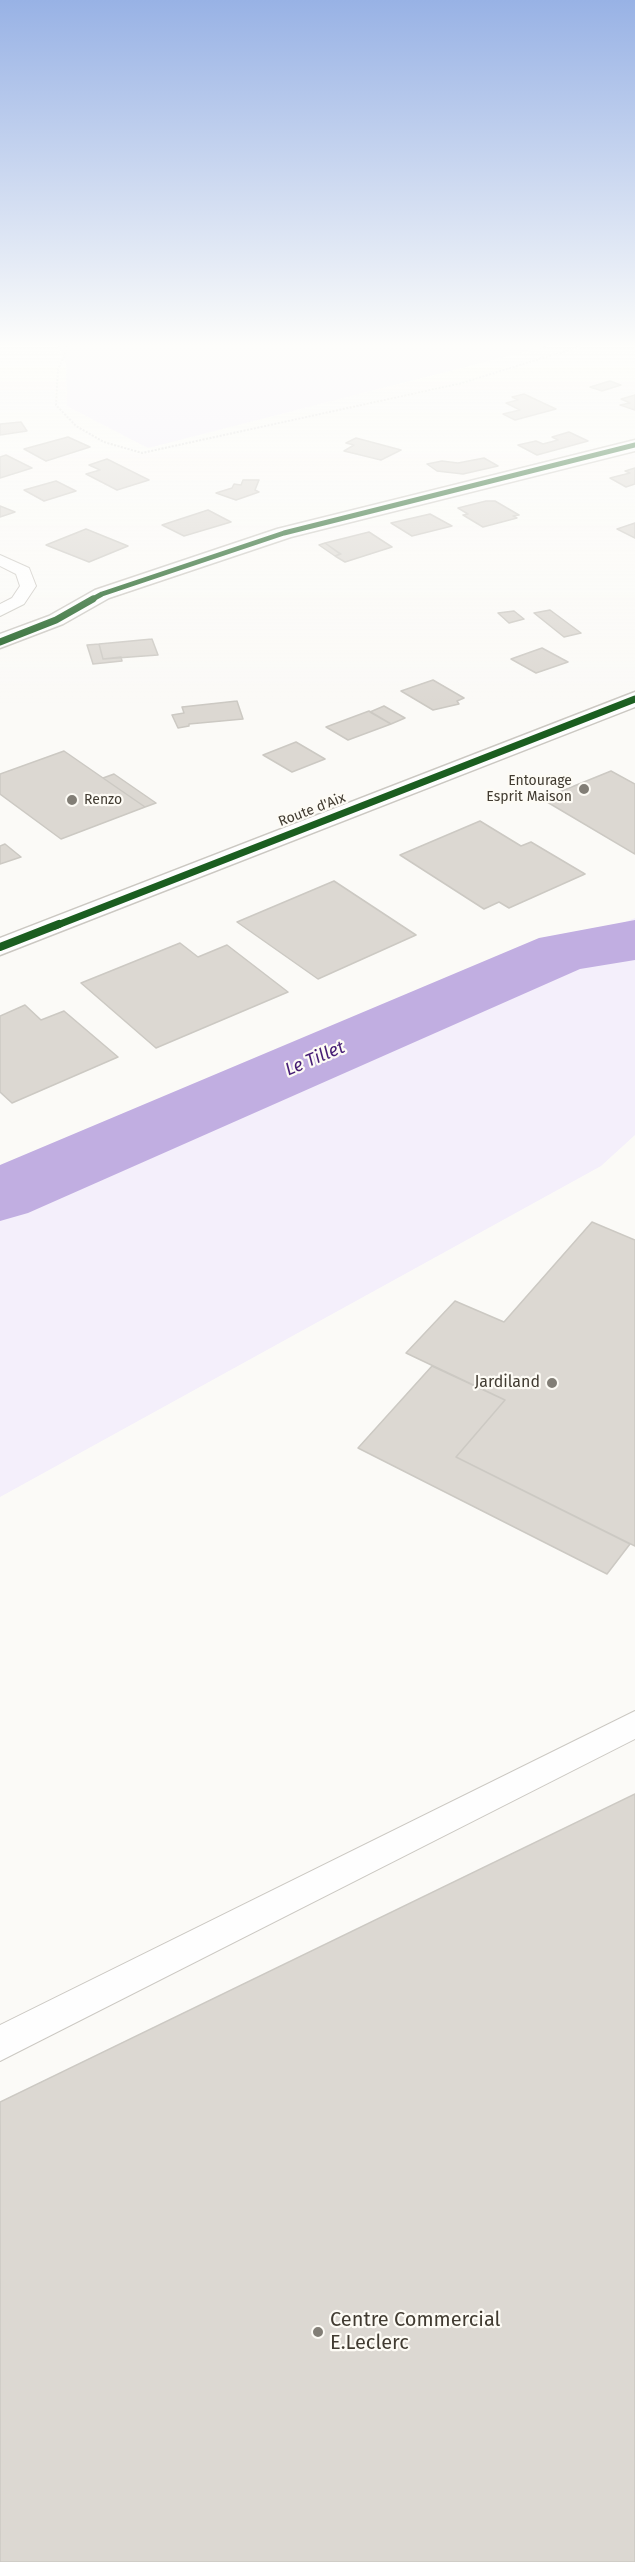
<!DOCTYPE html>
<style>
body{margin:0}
canvas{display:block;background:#fbfaf7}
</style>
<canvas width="635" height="2562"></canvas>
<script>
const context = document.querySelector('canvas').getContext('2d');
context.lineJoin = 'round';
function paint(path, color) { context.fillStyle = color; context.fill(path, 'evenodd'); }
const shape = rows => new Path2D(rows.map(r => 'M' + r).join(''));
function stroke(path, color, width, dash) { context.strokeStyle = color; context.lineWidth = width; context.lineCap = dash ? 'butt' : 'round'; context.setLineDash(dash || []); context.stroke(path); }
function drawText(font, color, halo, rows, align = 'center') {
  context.font = font + ' "Fira Sans",sans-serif'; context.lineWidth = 4.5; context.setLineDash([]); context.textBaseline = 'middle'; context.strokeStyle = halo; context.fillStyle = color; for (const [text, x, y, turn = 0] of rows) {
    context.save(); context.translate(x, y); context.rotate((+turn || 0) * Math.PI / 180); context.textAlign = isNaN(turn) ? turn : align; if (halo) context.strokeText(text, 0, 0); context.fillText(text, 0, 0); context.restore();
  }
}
paint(shape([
 [58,346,547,346,148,448,67,406,66,363],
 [635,918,635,1135,601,1166,0,1497,0,1172]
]), '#f4effb');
paint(shape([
 [635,920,635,960,580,969,28,1213,0,1221,0,1165,539,938,635,920]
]), '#c1aee1');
const building = shape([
 [610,381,621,385,602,391,590,387,610,381],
 [524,394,556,409,515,420,503,414,520,410,506,403,518,400,512,397,524,394],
 [635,395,635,410,620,405,630,403,621,399,635,395],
 [21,422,27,431,0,435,0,424,21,422],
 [569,432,588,441,537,455,518,445,536,441,543,444,558,440,552,437,569,432],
 [68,437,90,447,46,461,24,449,68,437],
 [356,438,401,450,381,460,344,451,354,445,346,443,356,438],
 [6,455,32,468,0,478,0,457,6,455],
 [484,458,498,466,463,474,437,471,427,464,442,461,458,463,484,458],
 [107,459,149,480,117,490,86,474,100,470,89,465,107,459],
 [635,468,635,484,626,487,610,478,630,473,625,471,635,468],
 [243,480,259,480,255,490,259,492,236,500,216,493,232,488,234,484,241,485,243,480],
 [56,481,76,491,44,501,24,490,56,481],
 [486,501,495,501,519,515,513,516,517,518,483,527,463,515,468,514,458,508,486,501],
 [0,506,15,512,0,517,0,506],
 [208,510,231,522,184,536,162,525,208,510],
 [430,514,452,526,412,536,391,523,430,514],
 [635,523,635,538,617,529,635,523],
 [86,529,128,546,89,562,46,545,86,529],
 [369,532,392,547,345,562,335,556,341,554,325,543,369,532],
 [325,543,340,554,335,556,319,545,325,543],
 [550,610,581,633,564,637,534,613,550,610],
 [514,611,524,619,509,623,498,613,514,611],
 [152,639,158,655,103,659,99,644,152,639],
 [99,644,103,659,121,657,122,661,93,664,87,645,99,644],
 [542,648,568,662,536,673,511,659,542,648],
 [433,680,464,698,457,701,459,704,433,710,401,691,433,680],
 [237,701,243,719,189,724,189,726,178,728,172,715,184,713,182,707,237,701],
 [384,706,405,718,391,724,370,712,384,706],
 [369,711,391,724,348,740,326,727,369,711],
 [296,742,325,759,292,772,263,755,296,742],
 [64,751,103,778,145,807,61,839,0,794,0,774,64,751],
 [611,771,635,784,635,854,542,799,611,771],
 [114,774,156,803,145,807,103,778,114,774],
 [480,821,521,846,531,842,585,874,509,908,499,902,484,909,400,855,480,821],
 [5,844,21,857,0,864,0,846,5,844],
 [334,881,416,935,318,979,237,922,334,881],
 [180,943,198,957,227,945,288,992,156,1048,81,983,180,943],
 [25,1005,41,1020,64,1011,118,1057,12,1103,0,1092,0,1016,25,1005],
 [592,1222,635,1240,635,1546,456,1457,505,1400,406,1353,455,1301,504,1322,592,1222],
 [432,1366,505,1400,456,1457,630,1544,607,1574,358,1448,432,1366],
 [635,1794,635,2562,0,2562,0,2102,635,1794]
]);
paint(building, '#dcd8d2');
stroke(building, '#ccc9c3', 1.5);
const service = shape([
 [0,555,29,568,36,586,24,604,0,616,0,604,12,598,20,586,16,574,0,566,0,555],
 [635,1711,635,1739,0,2061,0,2025,635,1711]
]);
const minor = shape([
 [635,440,635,451,291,537,109,598,63,624,0,648,0,634,49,616,95,590,277,529,635,440]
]);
const primary = shape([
 [635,692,635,707,0,955,0,938,635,692]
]);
stroke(service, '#cbc8c2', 2);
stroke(minor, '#cbc8c2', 3);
stroke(primary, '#cbc8c2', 3);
stroke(shape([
 [66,346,67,350,58,369,56,405,76,426,104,442,142,453,462,383,581,346]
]), '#dededd', 2, [2, 1.5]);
paint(service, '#fefefe');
paint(minor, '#fefefe');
paint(primary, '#fefefe');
stroke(shape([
 [91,600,102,594,284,533,635,445]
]), '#1b5e20', 5);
stroke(shape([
 [0,642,56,620,93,599],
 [55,926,635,699]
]), '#1b5e20', 7);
stroke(shape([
 [0,947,59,924]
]), '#1b5e20', 8);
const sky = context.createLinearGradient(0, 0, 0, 705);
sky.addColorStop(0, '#98b2e5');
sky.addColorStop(0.49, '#fdfdfb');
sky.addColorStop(1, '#fdfdfb00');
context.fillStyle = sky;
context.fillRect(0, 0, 635, 705);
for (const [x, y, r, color] of [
 [584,789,6,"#827e76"],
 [72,800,6,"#827e76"],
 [552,1383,6,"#827e76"],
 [318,2332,6,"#827e76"]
]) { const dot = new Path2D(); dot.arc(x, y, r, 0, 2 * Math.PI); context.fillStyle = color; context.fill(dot); stroke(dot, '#fdfbf5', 2); }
drawText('14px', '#413b31', '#fdfbf5', [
 ["Entourage",572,781],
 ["Esprit Maison",572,797],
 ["Renzo",84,800,"left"]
], 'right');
drawText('14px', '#413b31', '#fdfbf5', [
 ["Route d'Aix",312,810,-21]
]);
drawText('16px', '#413b31', '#fdfbf5', [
 ["Jardiland",540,1383]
], 'right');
drawText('italic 18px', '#461d74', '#fdfbf5', [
 ["Le Tillet",315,1059,-23]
]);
drawText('20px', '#413b31', '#fdfbf5', [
 ["Centre Commercial",330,2320],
 ["E.Leclerc",330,2343]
], 'left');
</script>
